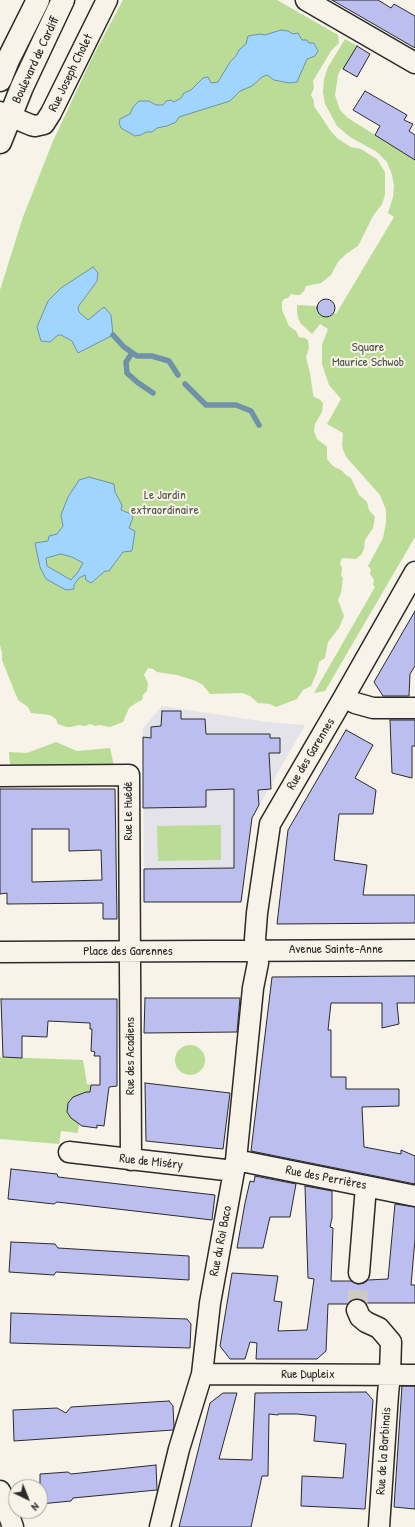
<!DOCTYPE html>
<meta charset="utf-8">
<style>
body{margin:0}
#map{position:relative;width:415px;height:1527px;overflow:hidden;background:#f7f3e8;font-family:"Patrick Hand",sans-serif}
canvas{display:block}
.north{position:absolute;left:8px;top:1479px;width:40px;height:40px;box-sizing:border-box;background:#f7f3e8;border:1px solid #a5a39c;border-radius:50%;rotate:137deg;font-size:11px;font-weight:700;line-height:16px;text-align:center;color:#2b2b2b}
.north::after{content:'';display:block;margin:auto;width:14px;height:18px;background:#2b2b2b;clip-path:polygon(50% 0,100% 100%,50% 72%,0 100%)}
</style>
<div id="map">
<canvas width="415" height="1527"></canvas>
<div class="north">N</div>
</div>
<script>
const context = document.querySelector('canvas').getContext('2d');
context.lineJoin = 'round';
function paint(path, color) { context.fillStyle = color; context.fill(path, 'evenodd'); }
const shape = rows => new Path2D(rows.map(r => 'M' + r).join(''));
function stroke(path, color, width, dash) { context.strokeStyle = color; context.lineWidth = width; context.lineCap = dash ? 'butt' : 'round'; context.setLineDash(dash || []); context.stroke(path); }
function drawText(font, color, halo, rows, align = 'center') {
  context.font = font + ' "Patrick Hand",sans-serif'; context.lineWidth = 4; context.setLineDash([]); context.textBaseline = 'middle'; context.strokeStyle = halo; context.fillStyle = color; for (const [text, x, y, turn = 0] of rows) {
    context.save(); context.translate(x, y); context.rotate((+turn || 0) * Math.PI / 180); context.textAlign = isNaN(turn) ? turn : align; if (halo) context.strokeText(text, 0, 0); context.fillText(text, 0, 0); context.restore();
  }
}
paint(shape([
 [162,706,267,722,305,725,252,818,241,902,144,902,143,728]
]), '#e5e3ea');
paint(shape([
 [123,0,277,0,338,35,339,43,331,51,313,81,314,88,311,95,314,101,314,106,330,130,337,138,351,147,361,149,377,159,385,172,385,195,382,204,373,216,358,246,346,254,338,262,331,275,321,283,306,286,304,291,300,295,295,295,291,294,288,298,284,299,282,302,282,310,289,326,296,331,299,337,305,338,308,340,309,348,306,357,310,373,313,394,314,397,319,399,323,403,322,412,315,424,314,431,317,439,327,447,327,459,333,466,341,470,346,475,351,478,359,495,367,502,369,510,375,517,373,528,365,540,364,549,361,555,356,559,342,558,340,564,342,568,341,576,343,578,341,593,338,600,344,616,339,628,328,642,325,658,319,662,317,672,311,686,303,690,297,699,276,707,270,704,258,703,250,696,242,693,210,694,203,685,196,681,177,675,157,672,153,669,148,668,144,675,148,683,147,691,143,695,142,700,136,703,129,708,123,722,110,727,99,725,95,726,90,724,85,726,79,725,71,727,67,727,58,724,56,719,50,715,31,713,28,707,18,700,2,660,2,652,0,645,0,290,23,217,53,141,92,58],
 [345,39,361,48,347,72,341,68,338,75,335,95,340,110,348,118,415,160,415,537,325,691,314,693,375,587,373,585,374,580,370,574,371,569,368,566,383,538,386,523,386,510,380,495,347,458,343,450,342,445,343,433,327,424,341,399,329,385,322,364,322,345,328,329,320,324,312,334,301,324,298,318,297,311,297,305,316,306,322,299,328,299,333,302,335,308,334,313,336,314,394,217,388,213,393,197,394,186,392,175,387,162,377,152,350,137,337,126,325,104,323,92,324,79,328,67],
 [56,742,77,751,110,748,114,766,10,766,9,752,27,753],
 [221,825,221,860,158,861,157,826],
 '175 1060a15 15 0 1 1 30 0a15 15 0 1 1-30 0Z',
 [0,1057,83,1060,87,1084,91,1085,90,1092,84,1092,83,1094,73,1097,70,1100,67,1107,67,1112,71,1118,79,1122,78,1133,61,1131,59,1144,0,1139]
]), '#badc96');
const water = shape([
 [281,30,288,31,293,34,298,33,302,40,307,40,309,43,314,43,318,51,315,56,307,59,297,82,289,83,274,80,267,75,262,77,252,86,240,91,230,101,179,117,176,122,167,126,157,128,152,132,146,132,141,135,135,136,121,128,119,123,120,119,130,114,133,107,139,101,149,101,156,105,163,105,166,101,171,100,174,102,181,98,184,93,191,90,203,78,208,77,211,83,218,82,230,62,236,56,239,50,246,44,248,36,260,34,265,35,281,30],
 [93,267,98,273,97,281,78,307,79,312,88,320,104,307,111,315,113,335,78,353,72,341,61,335,58,335,50,342,41,341,37,327,48,301,61,288,93,267],
 [89,477,114,484,115,492,122,505,121,510,131,514,133,518,129,528,135,531,132,551,123,552,109,571,105,571,91,583,86,580,85,575,79,578,74,585,74,589,66,590,46,579,40,567,35,543,48,541,49,536,57,534,63,526,61,515,68,497,79,480,89,477],
 [61,554,72,557,83,563,78,572,71,580,47,566,46,558,61,554]
]);
paint(water, '#9fd5fe');
stroke(water, '#7191aa', 1);
stroke(shape([
 [113,335,124,347,137,356,152,356,169,361,178,375],
 [132,353,126,362,127,373,137,382,153,393],
 [185,384,206,405,236,405,251,411,259,425]
]), '#7191aa', 5.5);
const building = shape([
 [332,0,378,0,391,8,394,4,415,16,415,48,332,0],
 [357,46,370,54,357,77,343,69,357,46],
 [365,91,407,115,404,120,413,124,409,131,415,135,415,160,375,135,380,126,353,110,365,91],
 '317 308a9 9 0 1 1 18 0a9 9 0 1 1-18 0Z',
 [415,611,415,666,410,674,409,696,383,696,374,682,415,611],
 [162,711,181,711,181,719,205,719,206,734,270,734,270,738,280,738,280,753,269,753,271,789,258,790,259,805,252,818,241,902,144,902,144,869,234,868,234,789,206,790,206,807,143,808,143,737,151,738,151,727,161,726,162,711],
 [390,720,415,720,415,746,412,746,412,778,392,773,390,720],
 [346,730,373,745,355,778,376,790,373,814,339,814,334,860,367,865,363,895,415,895,415,923,277,924,288,830,346,730],
 [0,789,115,789,117,919,103,919,103,903,7,904,7,893,0,894,0,789],
 [32,829,69,829,69,851,101,850,102,880,32,882,32,829],
 [415,976,415,1003,397,1003,399,1024,382,1028,382,1003,331,1003,328,1030,331,1030,331,1077,346,1077,346,1089,399,1089,399,1106,362,1107,364,1147,401,1154,401,1150,415,1156,415,1184,251,1151,272,977,415,976],
 [145,998,240,998,237,1032,144,1033,145,998],
 [1,999,117,999,117,1086,109,1087,104,1126,97,1125,97,1128,82,1126,71,1118,67,1112,68,1103,73,1097,86,1092,90,1092,91,1085,100,1085,100,1056,94,1056,95,1052,91,1051,92,1029,90,1029,90,1023,48,1021,47,1037,22,1036,22,1058,3,1057,1,999],
 [145,1083,230,1093,223,1149,146,1141,145,1083],
 [11,1169,57,1174,58,1177,215,1195,212,1220,57,1202,54,1204,8,1199,11,1169],
 [255,1176,296,1184,290,1217,270,1217,263,1248,237,1248,245,1203,250,1181,254,1182,255,1176],
 [305,1186,332,1191,332,1218,330,1227,333,1228,331,1281,351,1281,358,1284,364,1283,368,1280,388,1279,395,1204,415,1207,415,1239,411,1285,415,1285,415,1303,366,1303,358,1299,352,1300,347,1304,328,1304,326,1351,317,1359,256,1359,257,1343,250,1342,245,1359,230,1359,220,1346,232,1273,278,1276,274,1301,282,1302,278,1331,307,1330,314,1279,308,1278,305,1186],
 [11,1242,55,1244,58,1248,189,1256,189,1280,56,1272,54,1275,9,1272,11,1242],
 [11,1313,187,1319,191,1324,190,1348,10,1343,11,1313],
 [402,1386,415,1386,415,1509,394,1507,402,1386],
 [366,1392,373,1400,365,1509,301,1506,302,1476,343,1478,346,1444,314,1441,316,1416,297,1414,278,1414,278,1415,269,1414,268,1476,262,1476,251,1527,179,1527,210,1403,223,1393,237,1393,219,1459,252,1460,255,1393,366,1392],
 [169,1401,173,1406,174,1427,173,1430,14,1441,13,1410,57,1408,66,1413,71,1407,169,1401],
 [156,1465,157,1490,73,1498,71,1501,40,1504,40,1474,68,1472,71,1474,156,1465]
]);
paint(building, '#bcbef0');
stroke(building, '#2b2b2b', 1);
stroke(shape([
 [357,1310,359,1273]
]), '#cecbc2', 20, [20, 10]);
const minor = shape([
 [306,0,415,63],
 [0,112,31,125,35,126,44,124,51,113,107,0],
 [344,697,355,703,373,708,415,708],
 [0,776,129,775,131,1160],
 [0,952,415,950],
 [69,1152,234,1171],
 [236,1160,415,1196],
 [359,1273,366,1186],
 [357,1310,360,1317,366,1322,379,1328,391,1342,390,1374,388,1394,379,1527],
 [202,1374,415,1375],
 [0,1491,13,1527],
 [160,1527,179,1449,202,1374,210,1303,236,1160,253,988,258,963,255,939,257,913,270,824,344,697,415,572]
]);
const primary = shape([
 [0,80,8,60,38,0],
 [0,142,22,87,63,0]
]);
stroke(minor, '#2b2b2b', 23);
stroke(primary, '#2b2b2b', 25);
stroke(minor, '#f7f3e8', 20);
stroke(primary, '#f7f3e8', 22);
drawText('13px', '#2b2b2b', '#f7f3e8', [
 ["Boulevard de Cardiff",36,60,-65],
 ["Rue Joseph Cholet",71,73,-64],
 ["Rue des Garennes",311,754,-59],
 ["Rue Le Huédé",129,811,-90],
 ["Avenue Sainte-Anne",336,950],
 ["Place des Garennes",128,952],
 ["Rue des Acadiens",131,1056,-90],
 ["Rue de Miséry",151,1162,6],
 ["Rue des Perrières",326,1178,11],
 ["Rue du Roi Baco",221,1241,-79],
 ["Rue Dupleix",308,1375],
 ["Rue de la Barbinais",384,1451,-86]
]);
drawText('13px', '#4f5746', '#f7f3e8', [
 ["Square",368,348],
 ["Maurice Schwob",368,363],
 ["Le Jardin",165,496],
 ["extraordinaire",165,511]
]);
</script>
